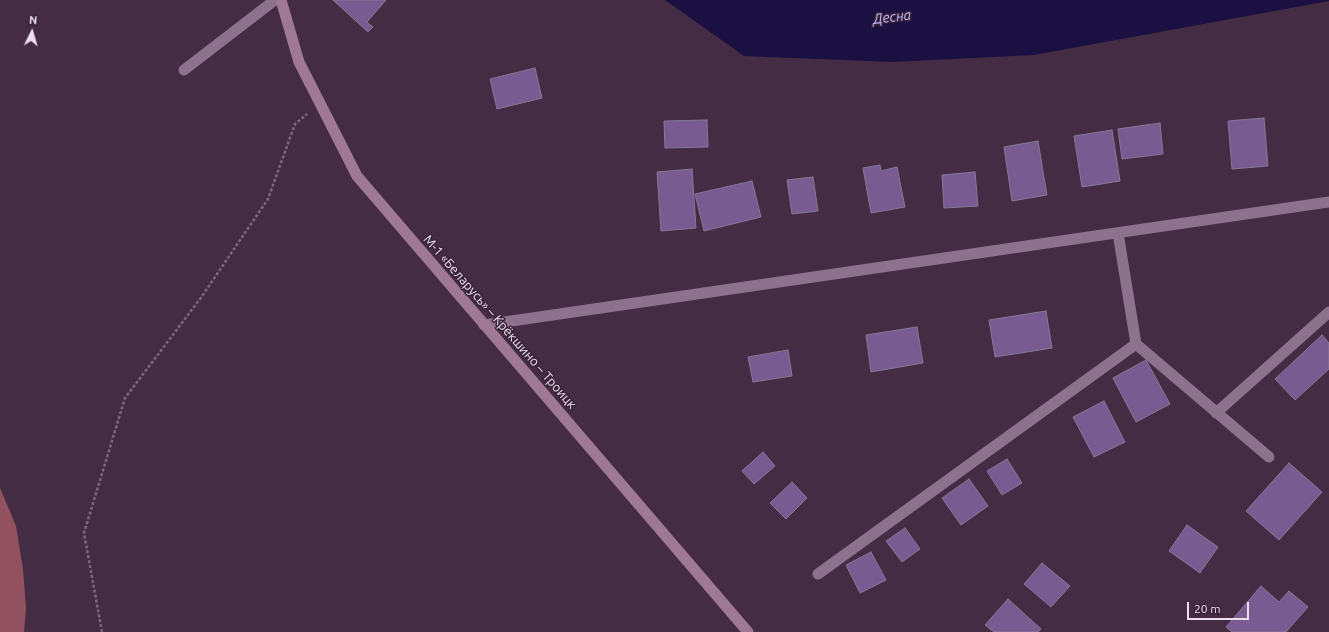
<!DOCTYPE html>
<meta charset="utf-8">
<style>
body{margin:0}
#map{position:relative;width:1329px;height:632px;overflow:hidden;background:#442d44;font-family:Ubuntu,sans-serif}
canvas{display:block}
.north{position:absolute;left:12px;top:12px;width:40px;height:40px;-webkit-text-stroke:3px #392339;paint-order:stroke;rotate:5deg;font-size:11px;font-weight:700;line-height:16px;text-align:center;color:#eddfed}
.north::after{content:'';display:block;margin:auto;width:14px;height:18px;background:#eddfed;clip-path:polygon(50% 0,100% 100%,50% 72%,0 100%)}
.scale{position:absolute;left:1187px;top:602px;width:62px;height:18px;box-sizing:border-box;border:2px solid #eddfed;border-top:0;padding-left:5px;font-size:12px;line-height:14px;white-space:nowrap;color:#eddfed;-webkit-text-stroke:3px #392339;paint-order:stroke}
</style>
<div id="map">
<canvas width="1329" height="632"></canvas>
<div class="north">N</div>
<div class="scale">20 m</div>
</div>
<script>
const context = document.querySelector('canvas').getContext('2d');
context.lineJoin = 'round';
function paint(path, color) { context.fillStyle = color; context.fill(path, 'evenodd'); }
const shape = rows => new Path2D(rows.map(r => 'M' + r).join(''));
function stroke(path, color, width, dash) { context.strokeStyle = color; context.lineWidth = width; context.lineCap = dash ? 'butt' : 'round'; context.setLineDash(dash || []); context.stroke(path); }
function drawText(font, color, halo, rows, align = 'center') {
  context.font = font + ' Ubuntu,sans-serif'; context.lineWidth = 3; context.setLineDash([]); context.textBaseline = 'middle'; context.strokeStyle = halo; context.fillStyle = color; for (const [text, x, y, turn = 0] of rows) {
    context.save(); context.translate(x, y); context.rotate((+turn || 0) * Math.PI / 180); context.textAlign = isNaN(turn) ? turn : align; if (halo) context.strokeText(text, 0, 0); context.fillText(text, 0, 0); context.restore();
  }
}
paint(shape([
 [0,488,16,526,23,569,26,608,24,632,0,632]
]), '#92515f');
paint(shape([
 [665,0,1329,0,1329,1,1034,55,892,62,744,56]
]), '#1a1041');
const building = shape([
 [333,0,386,0,367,22,373,27,368,32,333,0],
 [535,68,542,98,497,109,490,79,535,68],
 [1264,118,1268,166,1232,169,1228,121,1264,118],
 [707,120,708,147,665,148,664,121,707,120],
 [1160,123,1163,154,1122,159,1118,129,1160,123],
 [1112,130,1120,181,1082,187,1074,136,1112,130],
 [1038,141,1047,195,1012,201,1004,147,1038,141],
 [880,165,881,171,897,167,905,207,871,213,863,168,880,165],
 [692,169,696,228,661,231,657,172,692,169],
 [975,172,978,206,944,208,942,175,975,172],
 [813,177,818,211,792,214,787,180,813,177],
 [752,181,761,217,704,231,695,194,752,181],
 [1046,311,1052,348,995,357,989,320,1046,311],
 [917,327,923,363,871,372,866,335,917,327],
 [1322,335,1329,343,1329,369,1295,400,1275,379,1322,335],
 [788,350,792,376,753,382,748,357,788,350],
 [1146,360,1170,404,1136,422,1113,378,1146,360],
 [1104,401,1125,442,1094,457,1073,417,1104,401],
 [763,452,775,466,754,484,742,471,763,452],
 [1007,459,1022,483,1002,495,987,471,1007,459],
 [1289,463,1322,492,1279,540,1246,511,1289,463],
 [969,479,988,506,961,525,942,498,969,479],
 [792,482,807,498,786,519,770,503,792,482],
 [1187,525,1218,547,1200,573,1169,551,1187,525],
 [905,528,920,549,902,562,886,541,905,528],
 [871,552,886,580,860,593,846,565,871,552],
 [1042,563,1070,586,1051,607,1024,584,1042,563],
 [1261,586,1279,602,1289,591,1308,607,1286,632,1232,632,1226,627,1261,586],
 [1008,599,1041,629,1038,632,994,632,985,625,1008,599]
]);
paint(building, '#775b91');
stroke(building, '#877897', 1);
stroke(shape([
 [102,632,84,533,125,398,200,299,268,199,295,124,307,114]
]), '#7c687c', 2.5, [3, 2]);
stroke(shape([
 [184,70,275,0],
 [1136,344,1269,457],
 [1216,413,1329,312],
 [818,574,1136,344,1118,233]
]), '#8c728c', 11);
stroke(shape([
 [484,325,1329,202]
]), '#8c728c', 11);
stroke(shape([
 [281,0,299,62,357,176,748,632]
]), '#9f7895', 11);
drawText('13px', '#eddfed', '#392339', [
 ["М-1 «Беларусь» – Крёкшино – Троицк",500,322,49]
]);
drawText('italic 14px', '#bdb9fc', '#392339', [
 ["Десна",892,17,-7]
]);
</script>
